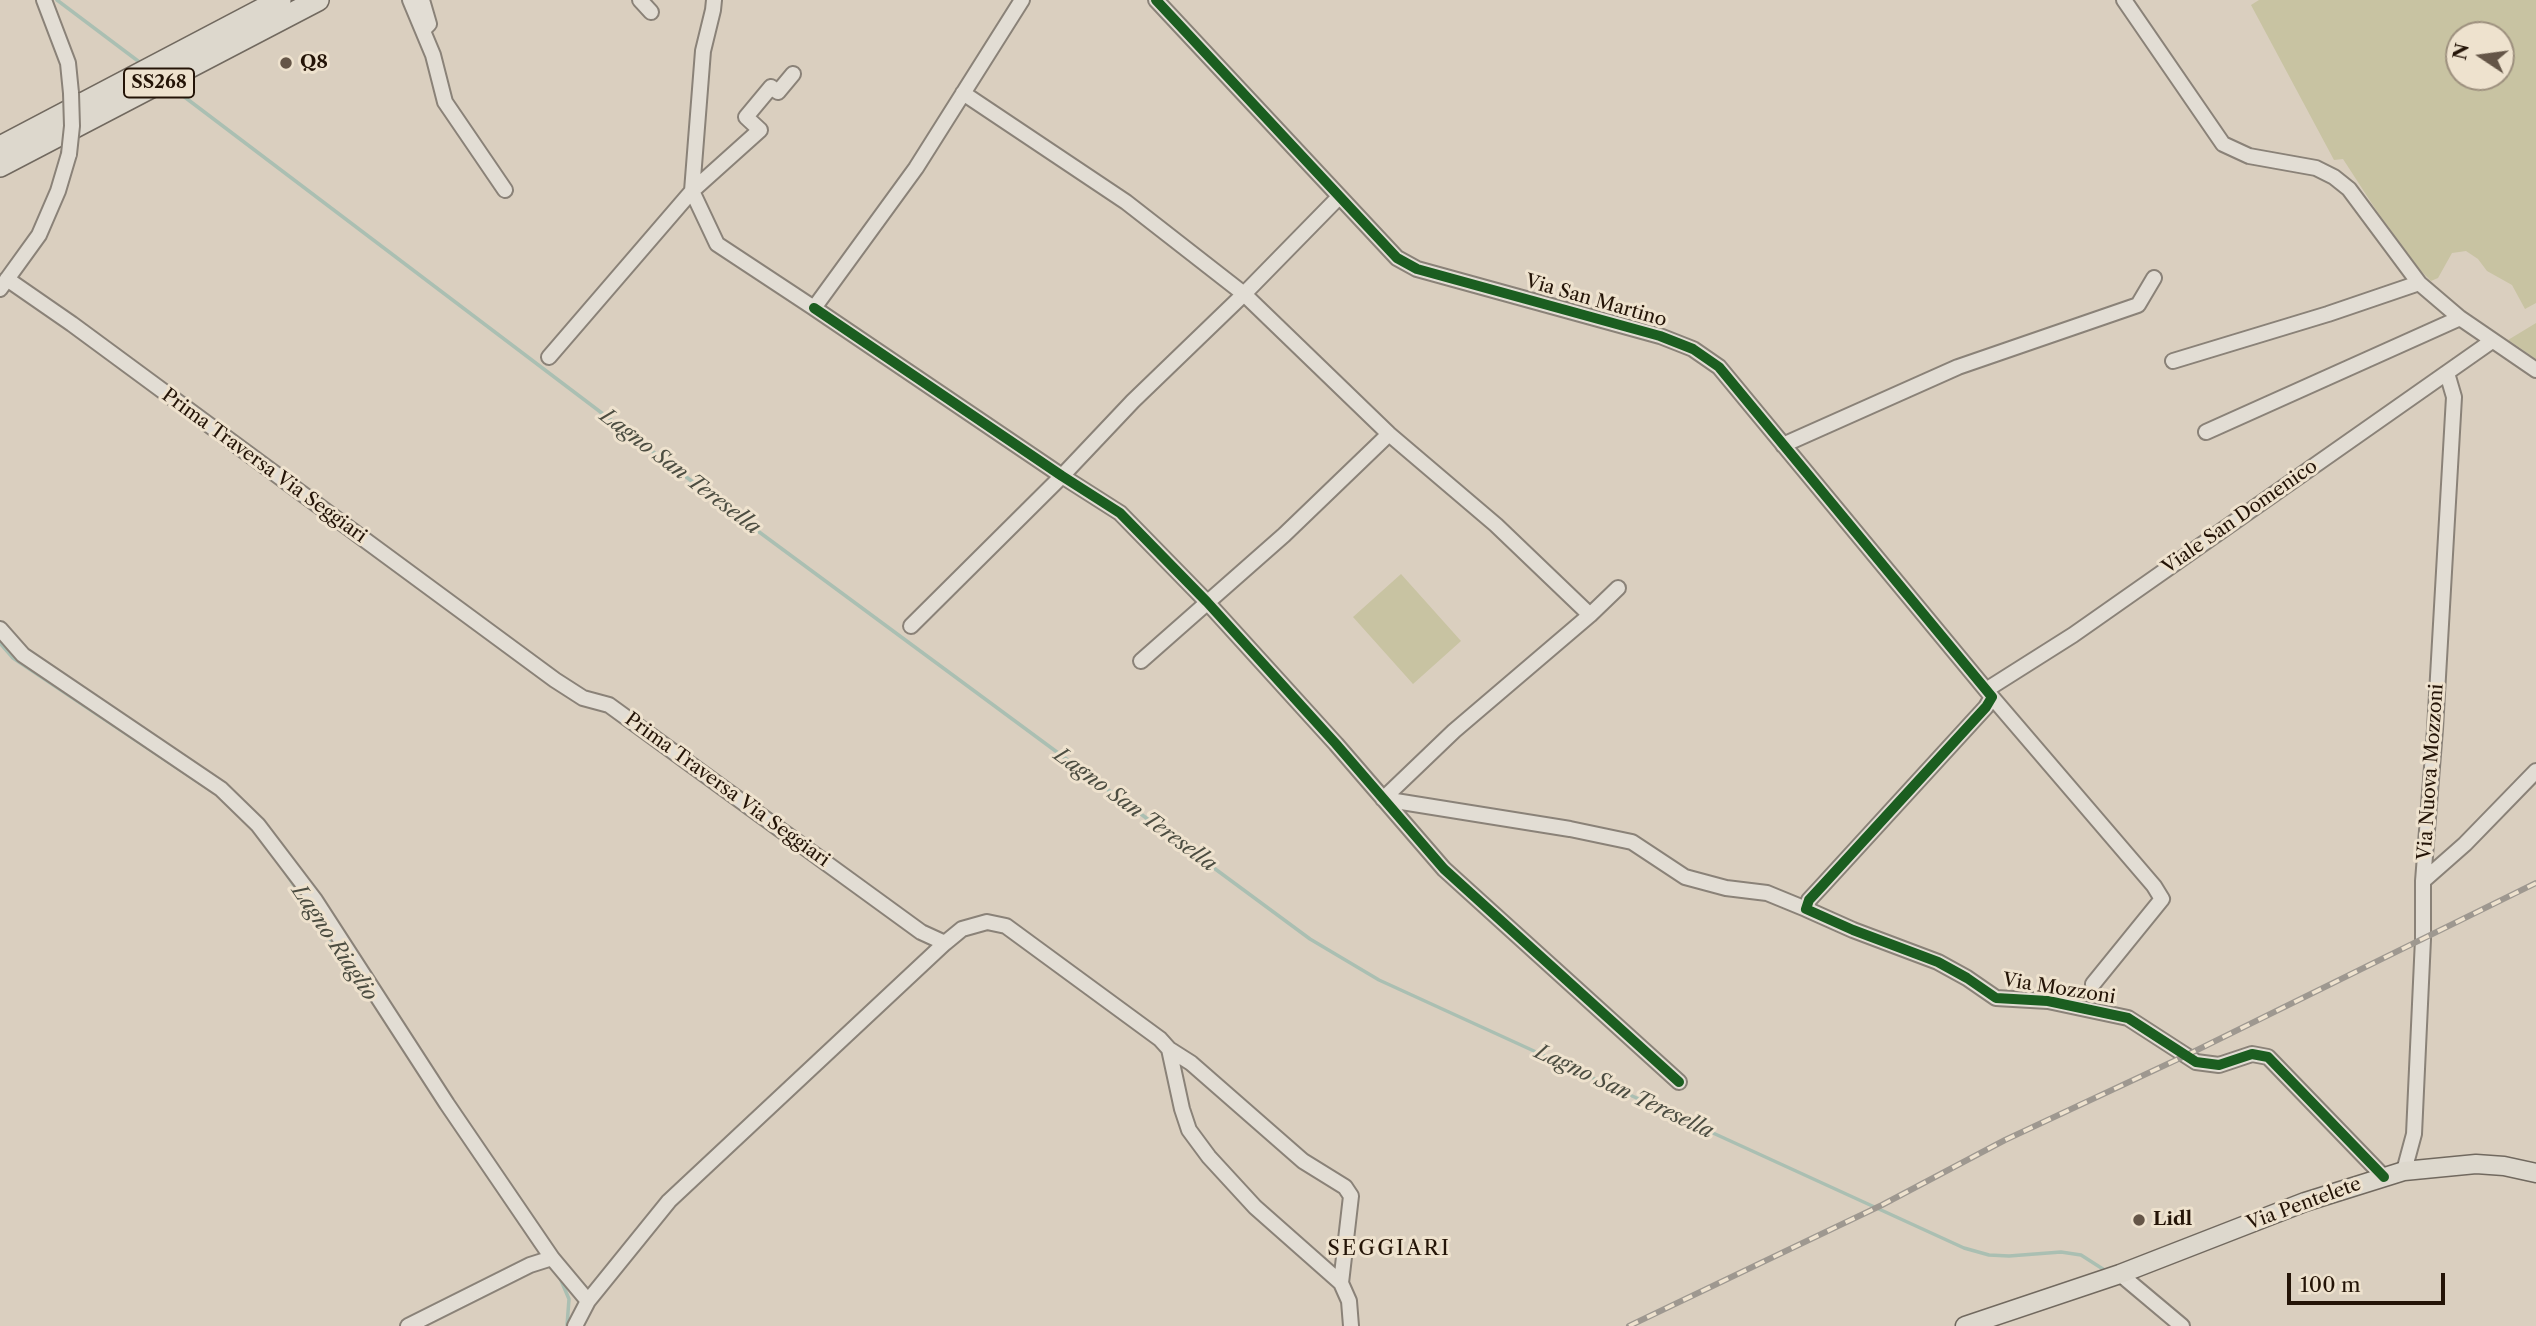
<!DOCTYPE html>
<style>
body{margin:0}
#map{position:relative;width:2536px;height:1326px;overflow:hidden;background:#dacfbf;font-family:"Libre Caslon Text",serif}
canvas{display:block}
.north{position:absolute;left:2445px;top:21px;width:70px;height:70px;box-sizing:border-box;background:#eee2ce;border:2px solid #9d907e;border-radius:50%;rotate:283deg;font-size:19px;font-weight:700;line-height:28px;text-align:center;color:#241407}
.north::after{content:'';display:block;margin:auto;width:24px;height:32px;background:#645547;clip-path:polygon(50% 0,100% 100%,50% 72%,0 100%)}
.scale{position:absolute;left:2287px;top:1273px;width:158px;height:32px;box-sizing:border-box;border:4px solid #241407;border-top:0;padding-left:9px;font-size:21px;line-height:24px;white-space:nowrap;color:#241407;-webkit-text-stroke:5px #eee2ce;paint-order:stroke}
</style>
<div id="map">
<canvas width="2536" height="1326"></canvas>
<div class="north">N</div>
<div class="scale">100 m</div>
</div>
<script>
const context = document.querySelector('canvas').getContext('2d');
context.lineJoin = 'round';
function paint(path, color) { context.fillStyle = color; context.fill(path, 'evenodd'); }
const shape = rows => new Path2D(rows.map(r => 'M' + r).join(''));
function stroke(path, color, width, dash) { context.strokeStyle = color; context.lineWidth = width; context.lineCap = dash ? 'butt' : 'round'; context.setLineDash(dash || []); context.stroke(path); }
function drawText(font, color, halo, rows, align = 'center') {
  context.font = font + ' "Libre Caslon Text",serif'; context.lineWidth = 6; context.setLineDash([]); context.textBaseline = 'middle'; context.strokeStyle = halo; context.fillStyle = color; for (const [text, x, y, turn = 0] of rows) {
    context.save(); context.translate(x, y); context.rotate((+turn || 0) * Math.PI / 180); context.textAlign = isNaN(turn) ? turn : align; if (halo) context.strokeText(text, 0, 0); context.fillText(text, 0, 0); context.restore();
  }
}
paint(shape([
 [2259,0,2536,0,2536,303,2525,309,2512,285,2487,271,2478,259,2466,251,2452,253,2438,278,2431,281,2420,270,2378,213,2343,159,2334,160,2251,5],
 [2501,35,2501,77,2459,77,2459,35],
 [2536,323,2536,359,2508,340],
 [1401,574,1461,641,1413,684,1353,617]
]), '#c8c3a2');
stroke(shape([
 [57,0,142,64],
 [170,86,751,526,1310,939,1379,980,1964,1248,1989,1255,2009,1256,2061,1252,2081,1255,2106,1271],
 [0,643,13,658,213,792],
 [285,872,365,991],
 [560,1278,569,1299,567,1326]
]), '#aabfb2', 3.5);
const minor = shape([
 [44,0,68,63,71,93],
 [410,0,433,55,445,102,505,190],
 [422,0,429,24,424,29],
 [640,0,651,12],
 [714,0,713,10,703,51,692,191,717,244,814,308,916,168,1022,0],
 [1156,0,1397,258,1417,269,1660,336,1693,349,1719,367,1992,697,1986,707,1822,886,1809,900,1806,909,1853,930,1938,962,1967,978,1996,998,2048,1001,2128,1018,2196,1062,2219,1065,2252,1054,2268,1057,2384,1177],
 [2124,0,2223,144,2249,156,2316,168,2334,177,2349,189,2419,283,2460,318,2536,370],
 [963,93,1126,202,1244,294,1389,434,1496,525,1590,615],
 [7,279,72,324,555,680,583,698,609,705,921,932,945,943],
 [0,289,39,235,58,191,69,154],
 [814,308,1062,476,1120,513,1207,602,1336,744,1444,869,1679,1082],
 [549,357,692,191,760,130,746,117,771,87,778,92,793,74],
 [2173,361,2328,314,2419,283],
 [2206,432,2460,318],
 [1783,445,1958,367,2138,305,2154,278],
 [911,626,1062,476,1133,401,1244,294,1339,197],
 [0,629,23,655,221,789,258,825,315,900,447,1104,552,1258],
 [1141,661,1284,535,1389,434],
 [1986,690,2073,635,2492,341],
 [1992,697,2154,886,2162,899,2093,984],
 [1383,799,1570,829,1632,842,1685,877,1726,888,1767,893,1806,909],
 [1383,799,1454,731,1590,615,1618,588],
 [2423,881,2465,844,2536,771],
 [1169,1049,1191,1063,1303,1161,1345,1187,1351,1196,1341,1283],
 [2404,1171,2414,1134,2423,939,2423,881,2435,729,2454,397,2447,373],
 [2120,1274,2182,1326],
 [408,1326,530,1265,552,1258,588,1301],
 [575,1326,588,1301,669,1201,945,943,962,929,987,922,1006,926,1160,1039,1169,1049,1182,1109,1189,1130,1209,1157,1255,1207,1341,1283,1349,1301,1351,1326]
]);
const major = shape([
 [1965,1326,2120,1274,2305,1202,2404,1171,2476,1164,2504,1166,2536,1173]
]);
const highway = shape([
 [0,147,280,0],
 [0,166,318,0]
]);
stroke(minor, '#8a8278', 18);
stroke(major, '#71695f', 21);
stroke(highway, '#71695f', 24);
stroke(minor, '#e2ddd4', 14);
stroke(major, '#ddd8cd', 18);
stroke(highway, '#ddd8cd', 21);
const rail = shape([
 [1629,1326,1882,1205,2005,1140,2191,1053,2536,883]
]);
stroke(rail, '#9e9890', 6);
stroke(rail, '#eee2ce', 3.5, [10]);
const minorBridge = shape([
 [69,154,72,126,71,93]
]);
stroke(minorBridge, '#8a8278', 18, []);
stroke(minorBridge, '#e2ddd4', 14);
stroke(shape([
 [1156,0,1397,258,1417,269,1660,336,1693,349,1719,367,1992,697,1986,707,1822,886,1809,900,1806,909,1853,930,1938,962,1967,978,1996,998,2048,1001,2128,1018,2196,1062,2219,1065,2252,1054,2268,1057,2384,1177],
 [814,308,1062,476,1120,513,1207,602,1336,744,1444,869,1679,1082]
]), '#1b5e20', 10);
for (const [x, y, r, color] of [
 [286,63,7,"#645547"],
 [2139,1220,7,"#645547"]
]) { const dot = new Path2D(); dot.arc(x, y, r, 0, 2 * Math.PI); context.fillStyle = color; context.fill(dot); stroke(dot, '#eee2ce', 2.5); }
for (const [x, y, w] of [
 [159,83,70]
]) { const box = new Path2D(); box.roundRect(x - w / 2, y - 14.5, w, 29, 5); context.fillStyle = '#eee2ce'; context.fill(box); stroke(box, '#241407', 2); }
drawText('bold 18px', '#241407', null, [
 ["SS268",159,83]
]);
drawText('bold 19px', '#241407', '#eee2ce', [
 ["Q8",300,63],
 ["Lidl",2153,1220]
], 'left');
drawText('19px', '#241407', '#eee2ce', [
 ["Via San Martino",1596,301,16],
 ["Prima Traversa Via Seggiari",264,466,36],
 ["Viale San Domenico",2240,517,-35],
 ["Via Nuova Mozzoni",2431,772,-86],
 ["Prima Traversa Via Seggiari",727,790,36],
 ["Via Mozzoni",2059,989,9],
 ["Via Pentelete",2304,1204,-20]
]);
drawText('italic 21px', '#4c4d41', '#eee2ce', [
 ["Lagno San Teresella",680,472,37],
 ["Lagno San Teresella",1135,810,36],
 ["Lagno Riaglio",334,943,56],
 ["Lagno San Teresella",1624,1092,25]
]);
context.letterSpacing = '2px';
drawText('21px', '#241407', '#eee2ce', [
 ["SEGGIARI",1389,1249]
]);
context.letterSpacing = '0px';
</script>
